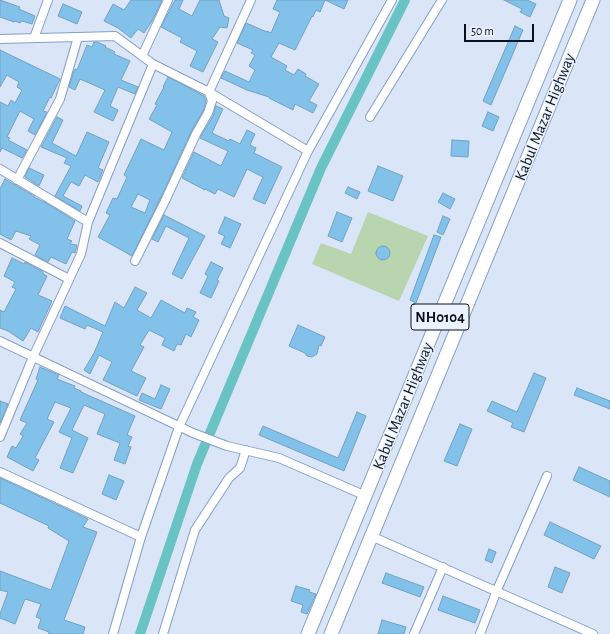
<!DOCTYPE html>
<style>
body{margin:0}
#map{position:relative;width:610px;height:634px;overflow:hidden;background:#dae6f7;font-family:"Alegreya Sans",sans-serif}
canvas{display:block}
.scale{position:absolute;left:464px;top:24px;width:70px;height:18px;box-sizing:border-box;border:2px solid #071120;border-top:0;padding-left:5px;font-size:12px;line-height:14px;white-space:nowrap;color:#071120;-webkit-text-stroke:3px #ecf2fb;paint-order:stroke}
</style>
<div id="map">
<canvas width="610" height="634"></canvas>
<div class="scale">50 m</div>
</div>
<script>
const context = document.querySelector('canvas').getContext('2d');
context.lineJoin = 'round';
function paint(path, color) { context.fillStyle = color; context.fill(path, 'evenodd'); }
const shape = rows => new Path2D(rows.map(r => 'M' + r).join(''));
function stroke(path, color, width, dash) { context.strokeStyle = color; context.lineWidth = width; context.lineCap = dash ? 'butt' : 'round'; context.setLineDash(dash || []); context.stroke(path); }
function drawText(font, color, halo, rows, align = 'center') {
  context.font = font + ' "Alegreya Sans",sans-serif'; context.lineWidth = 3; context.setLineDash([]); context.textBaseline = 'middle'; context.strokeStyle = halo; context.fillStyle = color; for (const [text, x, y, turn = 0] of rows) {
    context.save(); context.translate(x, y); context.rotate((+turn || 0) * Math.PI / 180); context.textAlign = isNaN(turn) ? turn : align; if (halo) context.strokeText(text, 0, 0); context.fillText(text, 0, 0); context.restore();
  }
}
paint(shape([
 [368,212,428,236,399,301,312,264,321,243,351,254]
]), '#b9d5af');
stroke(shape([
 [140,634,197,464,321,168,405,0]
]), '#69c3c5', 10);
const building = shape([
 [0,0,20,7,19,9,35,16,32,24,22,21,20,23,15,21,14,22,0,17,0,0],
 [131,0,162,0,152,21,144,33,138,29,131,38,118,28,104,21,113,4,124,10,131,0],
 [175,0,183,0,179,9,192,16,200,0,219,0,224,16,229,18,227,28,220,27,212,39,218,42,203,72,190,66,197,51,180,42,182,38,161,27,175,0],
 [277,0,348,0,344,9,325,0,320,12,316,10,313,17,312,16,295,50,279,43,271,57,287,66,285,70,294,75,298,69,306,74,305,76,319,84,309,101,317,105,313,113,295,104,293,110,269,98,269,97,247,90,221,78,225,71,249,82,255,70,249,66,255,55,251,53,253,50,237,43,246,23,267,32,267,31,271,33,280,12,273,9,277,0],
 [504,0,527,0,536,4,530,17,520,12,522,9,504,0],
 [63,4,82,12,77,24,58,16,63,4],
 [515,26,523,30,491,105,483,101,515,26],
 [94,42,97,42,106,46,105,47,115,52,114,54,130,61,121,80,138,87,135,94,118,87,110,106,118,110,113,121,94,112,105,90,80,79,75,90,69,87,74,71,75,69,77,70,87,45,92,47,94,42],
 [0,50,60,79,51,98,50,97,43,111,47,112,35,135,28,131,34,119,20,111,7,137,10,138,8,140,27,150,22,158,2,148,0,152,0,102,8,106,11,100,15,103,22,90,17,87,19,82,7,75,0,87,0,50],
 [168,77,204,96,206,101,203,111,191,132,161,197,132,256,98,237,110,215,106,213,113,198,117,199,127,177,124,175,141,139,164,150,172,132,149,119,157,105,155,104,164,87,163,87,168,77],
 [138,194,150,200,145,213,131,207,138,194],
 [216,106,223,109,212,133,229,141,230,139,240,144,247,130,255,134,250,145,256,148,254,153,282,167,265,204,253,199,263,177,247,169,234,197,218,189,215,194,205,189,205,190,182,178,194,152,221,166,228,151,200,138,213,116,216,106],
 [488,112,499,117,493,131,482,126,488,112],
 [57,117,63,120,52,143,76,156,87,132,109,142,98,168,103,170,98,182,85,175,79,186,71,182,63,196,82,206,80,211,55,196,71,166,64,163,67,158,41,147,57,117],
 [452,140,469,141,468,157,451,156,452,140],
 [378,166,403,176,393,201,368,191,378,166],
 [29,168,44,175,39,186,25,177,29,168],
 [5,179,34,196,34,197,46,203,75,221,67,239,72,241,70,244,77,245,75,253,72,252,66,264,51,257,48,262,35,255,40,245,29,239,31,236,16,231,11,240,0,234,0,189,5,179],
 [348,187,360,192,357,199,345,193,348,187],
 [443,193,455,199,450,209,438,202,443,193],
 [337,212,352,218,342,242,328,236,337,212],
 [164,215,205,236,182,279,172,274,189,238,166,226,158,242,152,239,164,215],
 [443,216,450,219,443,235,437,232,443,216],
 [225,217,241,224,230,248,221,244,225,236,218,233,225,217],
 [434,235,441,237,416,303,410,300,434,235],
 '376 253a7 7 0 1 1 14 0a7 7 0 1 1-14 0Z',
 [12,258,24,264,25,262,43,272,43,274,47,276,38,295,52,301,38,332,31,328,23,341,8,331,0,328,0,310,4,312,16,289,12,287,15,282,4,276,12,258],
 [211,262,223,268,217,280,219,281,211,298,200,293,208,276,205,274,211,262],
 [135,287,147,293,137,310,151,318,161,300,185,313,187,308,196,312,193,317,199,320,191,337,186,334,181,345,177,344,174,351,162,345,165,338,149,330,140,345,144,347,131,371,146,378,137,396,103,380,112,362,99,355,90,374,84,370,94,353,103,332,87,325,85,329,60,318,65,306,105,326,115,302,124,308,135,287],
 [298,325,325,337,321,346,319,345,317,354,312,357,307,356,305,353,289,346,298,325],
 [40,367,59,375,57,379,75,386,74,388,81,391,81,392,135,416,127,435,132,437,128,446,131,447,125,464,114,460,120,443,97,434,105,414,84,405,72,430,88,438,73,473,60,468,72,438,59,432,71,408,55,402,47,419,54,422,35,458,39,460,33,471,7,457,12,446,16,448,23,436,20,434,27,423,20,420,38,380,36,379,40,367],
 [534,373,546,378,524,432,511,427,513,423,487,411,492,401,517,412,534,373],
 [161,385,170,389,161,409,139,400,142,393,155,399,161,385],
 [577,388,610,401,610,409,574,395,577,388],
 [0,401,8,404,0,423,0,401],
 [357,412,366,416,344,471,259,435,263,426,338,458,357,412],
 [460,424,472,429,457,466,444,461,460,424],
 [579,467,610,481,610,497,573,480,579,467],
 [109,475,124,481,116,500,102,494,109,475],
 [0,478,88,519,83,527,97,532,64,620,85,627,83,634,48,634,49,632,38,628,41,619,36,617,41,604,25,599,15,624,0,618,0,614,8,592,0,590,0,571,51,590,69,541,48,528,49,526,0,503,0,478],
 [550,522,601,546,594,559,544,535,550,522],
 [489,549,496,552,492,563,485,560,489,549],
 [555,567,570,573,562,593,548,587,555,567],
 [386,573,424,587,420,597,382,583,386,573],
 [296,586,310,590,309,592,316,594,307,614,301,612,303,605,291,601,296,586],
 [443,596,480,610,475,623,438,610,443,596],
 [382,620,406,627,404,634,378,634,382,620]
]);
paint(building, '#82c1e9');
stroke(building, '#72a1c0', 1);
const minor = shape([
 [34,38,48,0],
 [0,39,115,36,153,64,209,92,308,151],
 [142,56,168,0],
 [370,117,442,0],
 [0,169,88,222],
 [17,180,60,99,78,37],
 [0,243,69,279],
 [135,261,166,199,196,134,208,113,212,101,209,92,251,0],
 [0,341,193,433,227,446,279,458,366,496],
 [0,437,33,357,81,254,88,222,153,64],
 [0,472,141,537],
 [371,536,593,634],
 [113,634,141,537,179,427,308,151,392,0],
 [163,634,195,530,229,478,240,468,246,450],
 [414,634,443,567],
 [480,634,497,590,547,476]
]);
const trunk = shape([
 [308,634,570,0],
 [331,634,593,0]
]);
stroke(minor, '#839fc8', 10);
stroke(trunk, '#839fc8', 15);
stroke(minor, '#fff', 8);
stroke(trunk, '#fff', 13);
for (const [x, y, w] of [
 [440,317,58]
]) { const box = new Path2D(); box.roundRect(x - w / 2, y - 13, w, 26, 3); context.fillStyle = '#ecf2fb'; context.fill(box); stroke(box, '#071120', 1); }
drawText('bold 15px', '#071120', null, [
 ["NH0104",440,317]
]);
drawText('16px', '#071120', '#ecf2fb', [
 ["Kabul Mazar Highway",545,117,-68],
 ["Kabul Mazar Highway",403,406,-68]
]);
</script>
